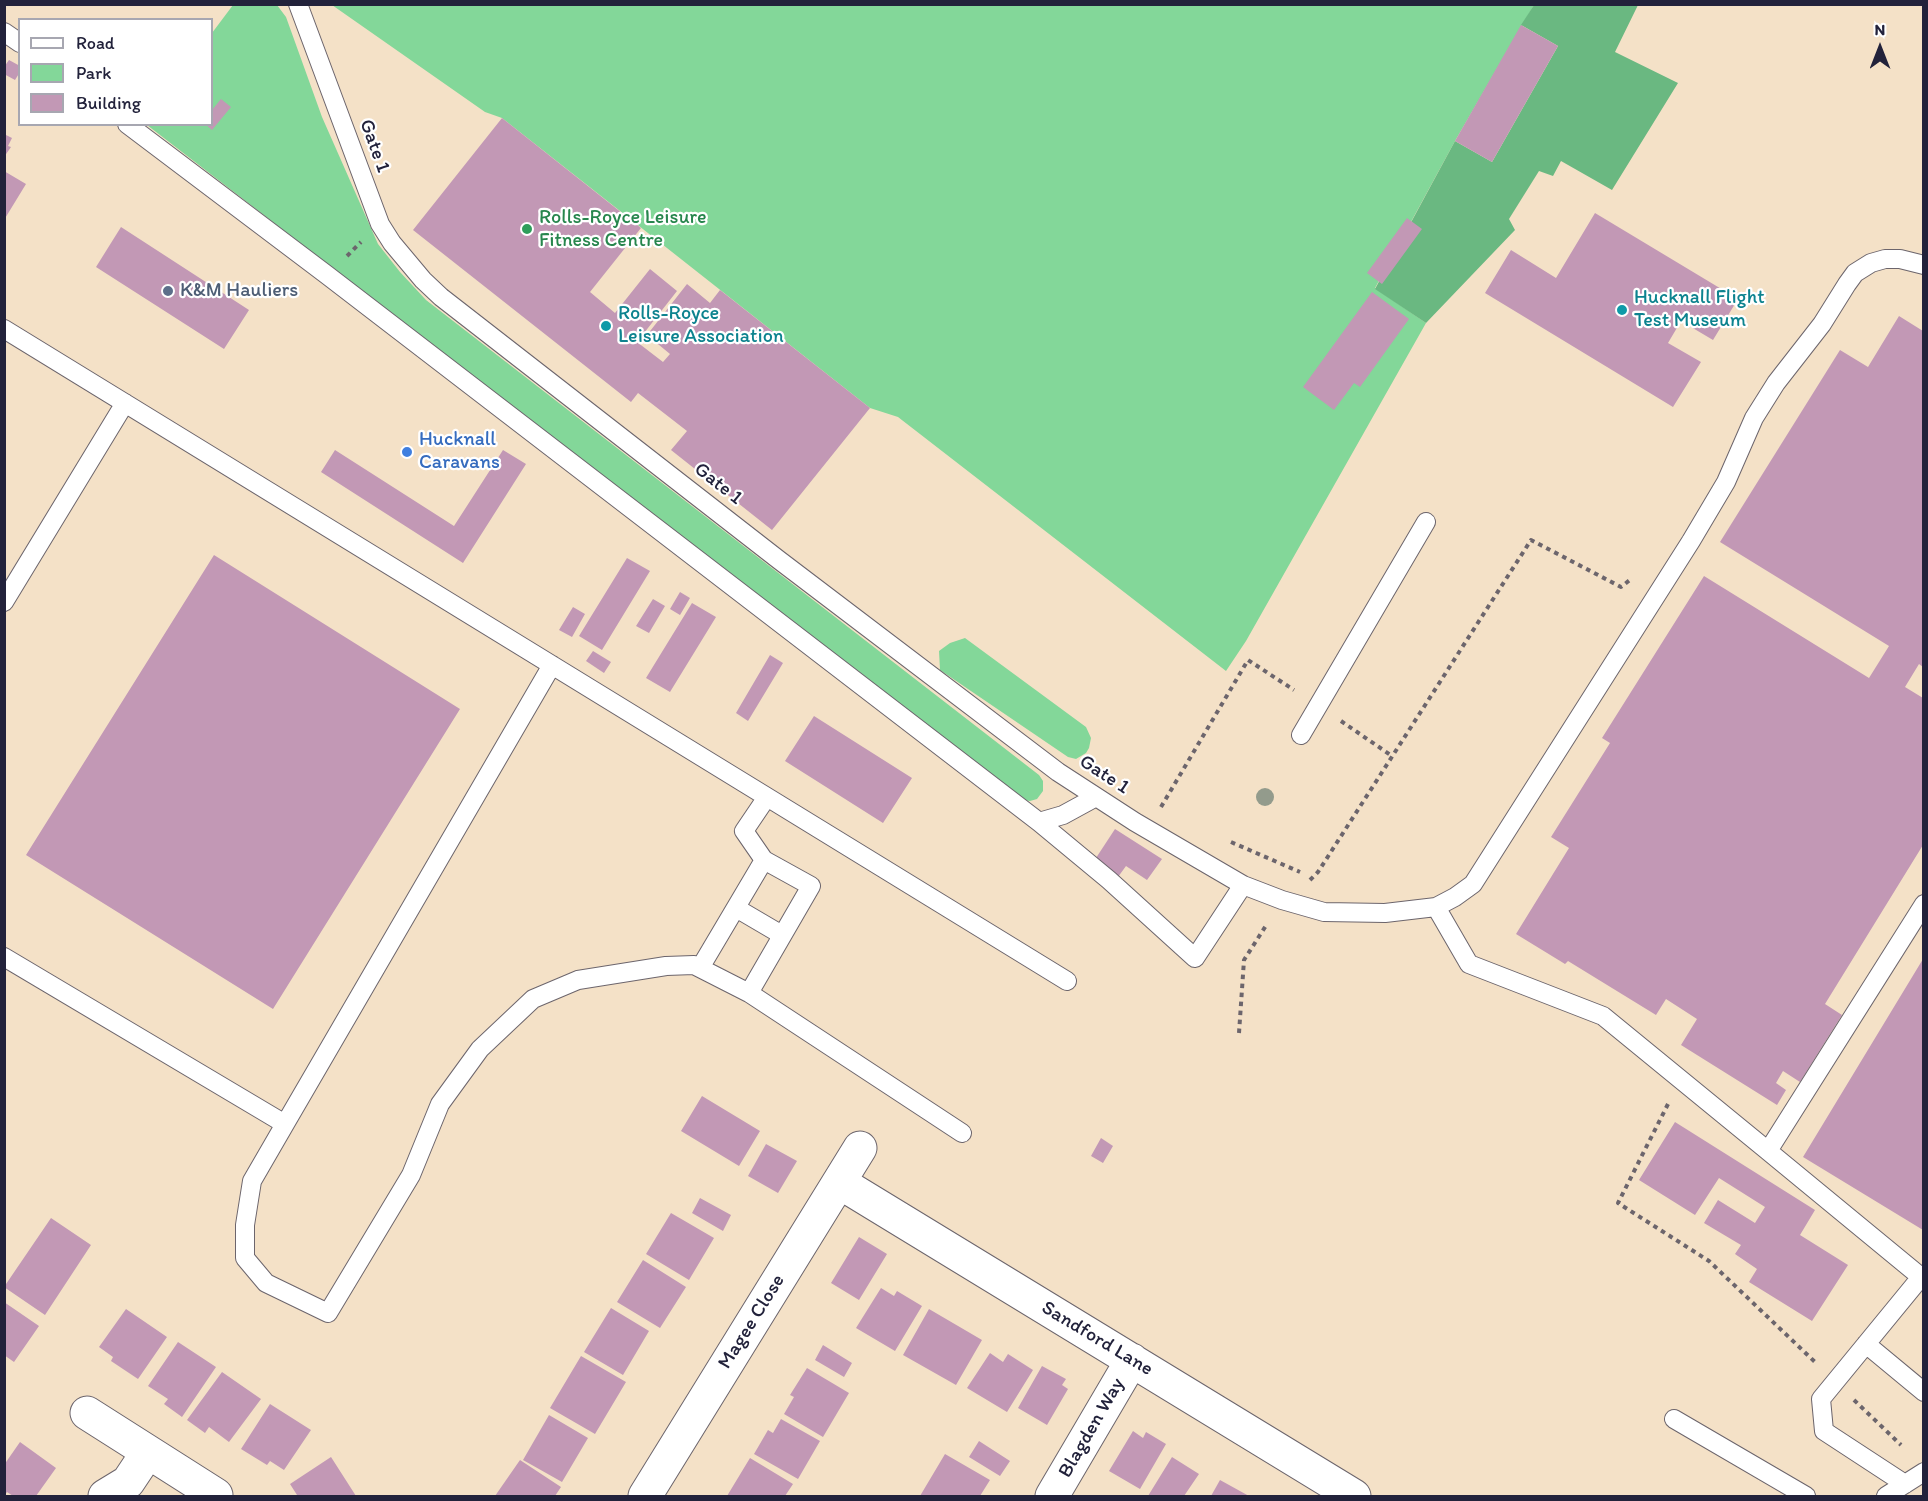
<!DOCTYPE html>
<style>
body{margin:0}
#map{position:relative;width:1928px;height:1501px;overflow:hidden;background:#f4e1c7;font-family:Itim,sans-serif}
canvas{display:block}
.frame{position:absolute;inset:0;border:6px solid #22223b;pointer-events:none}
.legend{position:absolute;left:18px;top:18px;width:195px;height:108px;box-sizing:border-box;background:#fff;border:2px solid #a7a7b1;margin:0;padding:8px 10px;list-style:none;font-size:18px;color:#22223b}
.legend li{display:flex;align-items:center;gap:12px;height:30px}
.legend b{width:30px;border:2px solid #a7a7b1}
.north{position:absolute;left:1850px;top:18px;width:60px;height:60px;-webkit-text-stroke:4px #fff;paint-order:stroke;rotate:0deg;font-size:16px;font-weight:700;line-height:24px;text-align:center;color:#22223b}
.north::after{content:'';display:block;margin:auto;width:21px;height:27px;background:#22223b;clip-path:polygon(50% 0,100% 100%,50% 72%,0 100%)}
</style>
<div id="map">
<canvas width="1928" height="1501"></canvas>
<div class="frame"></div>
<ul class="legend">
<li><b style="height:8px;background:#fff"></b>Road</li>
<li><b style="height:16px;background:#83d799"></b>Park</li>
<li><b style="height:16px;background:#c298b5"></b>Building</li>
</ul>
<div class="north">N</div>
</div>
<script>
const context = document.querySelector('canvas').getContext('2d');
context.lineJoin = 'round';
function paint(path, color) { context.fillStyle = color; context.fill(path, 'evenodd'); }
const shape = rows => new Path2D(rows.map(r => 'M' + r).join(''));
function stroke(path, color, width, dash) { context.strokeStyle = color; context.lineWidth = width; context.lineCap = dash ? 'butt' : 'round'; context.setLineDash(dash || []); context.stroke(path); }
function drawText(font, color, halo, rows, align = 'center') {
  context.font = font + ' Itim,sans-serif'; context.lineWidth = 4.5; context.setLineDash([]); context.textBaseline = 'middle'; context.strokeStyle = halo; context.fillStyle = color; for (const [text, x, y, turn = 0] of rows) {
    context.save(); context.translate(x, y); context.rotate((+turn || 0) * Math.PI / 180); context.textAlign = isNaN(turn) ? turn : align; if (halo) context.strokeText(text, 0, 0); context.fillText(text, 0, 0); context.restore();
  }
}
paint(shape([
 [233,5,277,5,286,17,322,117,378,244,400,272,426,300,1039,775,1043,781,1043,791,1037,799,1030,801,1022,800,147,125,212,124,212,33],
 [332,5,1534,5,1455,141,1375,288,1426,323,1246,641,1226,671,898,417,870,408,502,118,485,112],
 [965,638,1086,727,1091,738,1089,748,1086,753,1076,759,1068,757,940,670,939,651,950,643]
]), '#83d799');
paint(shape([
 [1534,5,1638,5,1615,52,1678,83,1612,190,1561,161,1553,176,1539,171,1509,219,1515,230,1426,323,1375,289,1455,141,1492,162,1558,46,1521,25]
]), '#6ab881');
paint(shape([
 [1521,25,1558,46,1492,162,1455,141],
 [9,60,20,66,20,72,15,80,4,74,4,67],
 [221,99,231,107,212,130,205,124,212,124,212,110],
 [502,118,641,228,590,292,615,313,650,269,677,291,637,342,663,362,670,354,647,335,687,284,710,303,720,290,870,408,772,530,671,450,687,431,638,393,631,402,413,230],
 [4,134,12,138,8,146,11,147,4,157],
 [4,171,26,184,4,220],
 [1595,213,1738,299,1713,340,1681,321,1668,343,1701,362,1673,407,1485,293,1511,250,1556,278],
 [1407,218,1422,229,1382,284,1367,273],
 [121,227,249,310,224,349,96,267],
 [1372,292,1409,319,1360,387,1354,383,1334,410,1303,387],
 [1899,316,1923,331,1923,667,1919,664,1905,687,1923,698,1923,845,1825,1004,1842,1015,1800,1082,1783,1071,1776,1083,1786,1090,1777,1105,1681,1045,1697,1019,1666,999,1656,1015,1568,961,1565,964,1516,934,1569,848,1551,837,1610,743,1602,738,1704,576,1869,678,1889,646,1720,542,1840,350,1868,367],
 [335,450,454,526,503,450,526,464,463,563,321,472],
 [214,555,460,709,273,1009,26,855],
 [627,558,650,571,602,650,579,636],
 [680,592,690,598,680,615,670,609],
 [653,599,665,606,649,633,636,626],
 [692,603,716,617,670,692,646,678],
 [573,607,585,614,572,637,559,630],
 [593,651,611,662,604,673,586,661],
 [770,655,783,663,748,721,736,713],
 [814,716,912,778,883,823,785,761],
 [1115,829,1162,859,1147,880,1126,866,1118,877,1094,861],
 [1923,959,1923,1230,1803,1157],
 [702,1096,760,1131,739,1166,681,1131],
 [1675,1122,1815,1210,1800,1235,1848,1265,1812,1321,1749,1282,1757,1269,1735,1254,1741,1245,1704,1223,1718,1200,1755,1223,1765,1207,1719,1178,1695,1215,1639,1180],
 [1101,1138,1113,1146,1103,1163,1091,1156],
 [766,1144,797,1161,778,1193,748,1176],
 [700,1198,731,1215,723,1231,692,1213],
 [671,1213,714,1238,689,1280,646,1254],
 [51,1218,91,1245,45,1315,4,1287],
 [859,1237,887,1254,859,1300,831,1283],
 [643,1260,686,1287,660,1328,617,1302],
 [881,1288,894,1296,897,1291,922,1306,895,1351,856,1328],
 [4,1302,39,1326,14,1362,4,1355],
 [611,1308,649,1331,623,1375,584,1352],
 [126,1309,167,1337,138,1379,111,1361,113,1357,99,1347],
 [929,1309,982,1340,956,1385,903,1355],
 [178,1342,216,1367,182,1417,164,1404,168,1399,148,1386],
 [823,1345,852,1363,844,1377,815,1360],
 [990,1353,1003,1362,1008,1354,1033,1370,1007,1412,967,1388],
 [581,1356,626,1382,595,1434,550,1408],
 [1042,1366,1066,1379,1062,1385,1068,1389,1047,1425,1018,1408],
 [807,1368,849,1393,823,1437,784,1414,794,1397,790,1395],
 [222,1372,261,1399,229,1442,209,1427,205,1433,187,1420],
 [270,1404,311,1430,284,1470,270,1461,267,1465,241,1449],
 [549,1415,588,1438,562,1482,523,1460],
 [781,1419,820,1441,798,1479,754,1454,768,1430,773,1433],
 [1133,1431,1143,1438,1146,1432,1166,1444,1140,1489,1109,1471],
 [979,1441,1010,1461,1000,1476,969,1457],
 [20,1442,56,1468,36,1496,13,1496,7,1492,4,1496,4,1465],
 [945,1454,990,1480,980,1496,920,1496],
 [331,1457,356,1496,294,1496,297,1495,290,1484],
 [1172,1457,1199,1474,1184,1496,1148,1496],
 [750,1458,793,1484,785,1496,727,1496],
 [520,1460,561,1487,555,1496,495,1496],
 [1220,1480,1249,1496,1211,1496]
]), '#c298b5');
const service = shape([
 [298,4,380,224,392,243,423,280,441,297,779,560,1058,772,1135,822,1243,885,1282,900,1324,912,1385,913,1436,907,1455,897,1473,884,1691,541,1726,482,1754,418,1776,383,1822,324,1847,284,1855,273,1871,263,1885,259,1900,259,1924,265],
 [4,32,20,43],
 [127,124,327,275,1039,822,1109,880,1195,958,1243,885],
 [4,329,1067,981],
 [4,602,125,403],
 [1301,735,1426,522],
 [767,797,744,831,764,860,811,886,749,993,962,1133],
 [1039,822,1063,815,1096,797],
 [1436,907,1469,964,1603,1016,1768,1151],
 [736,908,782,935],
 [4,957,285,1124,552,665],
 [700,968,764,860],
 [285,1124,252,1181,245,1225,245,1258,266,1283,328,1313,411,1175,440,1104,480,1049,533,999,578,980,666,966,694,965,749,993],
 [1921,1277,1768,1151,1924,904],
 [1866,1344,1924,1392],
 [1674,1419,1806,1496],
 [1905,1484,1824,1431,1821,1399,1921,1277,1924,1279],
 [1886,1496,1924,1472]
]);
const minor = shape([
 [839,1182,1354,1496],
 [87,1413,216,1495],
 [105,1496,128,1482,148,1452],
 [645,1496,860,1148],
 [1052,1496,1132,1360]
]);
stroke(service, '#6c656c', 20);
stroke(minor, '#6c656c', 35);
stroke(shape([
 [347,256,361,242],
 [1341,721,1392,756],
 [1161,807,1248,660,1294,690],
 [1231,842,1300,872],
 [1310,880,1318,872,1531,540,1621,587,1631,579],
 [1239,1033,1244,960,1267,924],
 [1668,1104,1618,1203,1709,1261,1816,1363],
 [1854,1400,1901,1445]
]), '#6c656c', 4, [4.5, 4.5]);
stroke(service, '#fff', 18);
stroke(minor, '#fff', 33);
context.fillStyle = '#939b8c';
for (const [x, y] of [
 [1265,797]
]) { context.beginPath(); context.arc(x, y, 9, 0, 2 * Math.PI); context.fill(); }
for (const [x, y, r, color] of [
 [527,229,6,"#2e9e5b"],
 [168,291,6,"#5c6f8a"],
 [1622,310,6,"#0f9aa8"],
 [606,326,6,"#0f9aa8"],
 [407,452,6,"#3f7fe0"]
]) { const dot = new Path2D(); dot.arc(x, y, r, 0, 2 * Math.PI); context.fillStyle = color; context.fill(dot); stroke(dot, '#fff', 2); }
drawText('20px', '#22223b', '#fff', [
 ["Gate 1",374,146,70],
 ["Gate 1",718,484,38],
 ["Gate 1",1104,775,33],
 ["Magee Close",752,1322,-58],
 ["Sandford Lane",1097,1339,31],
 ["Blagden Way",1092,1428,-60]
]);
drawText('20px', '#27864d', '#fff', [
 ["Rolls-Royce Leisure",539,218],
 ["Fitness Centre",539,241]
], 'left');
drawText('20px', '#4e5e75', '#fff', [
 ["K&M Hauliers",180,291]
], 'left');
drawText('20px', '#0d838f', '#fff', [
 ["Hucknall Flight",1634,298],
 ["Test Museum",1634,321],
 ["Rolls-Royce",618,314],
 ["Leisure Association",618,337]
], 'left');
drawText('20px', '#366cbe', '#fff', [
 ["Hucknall",419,440],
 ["Caravans",419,463]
], 'left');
</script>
